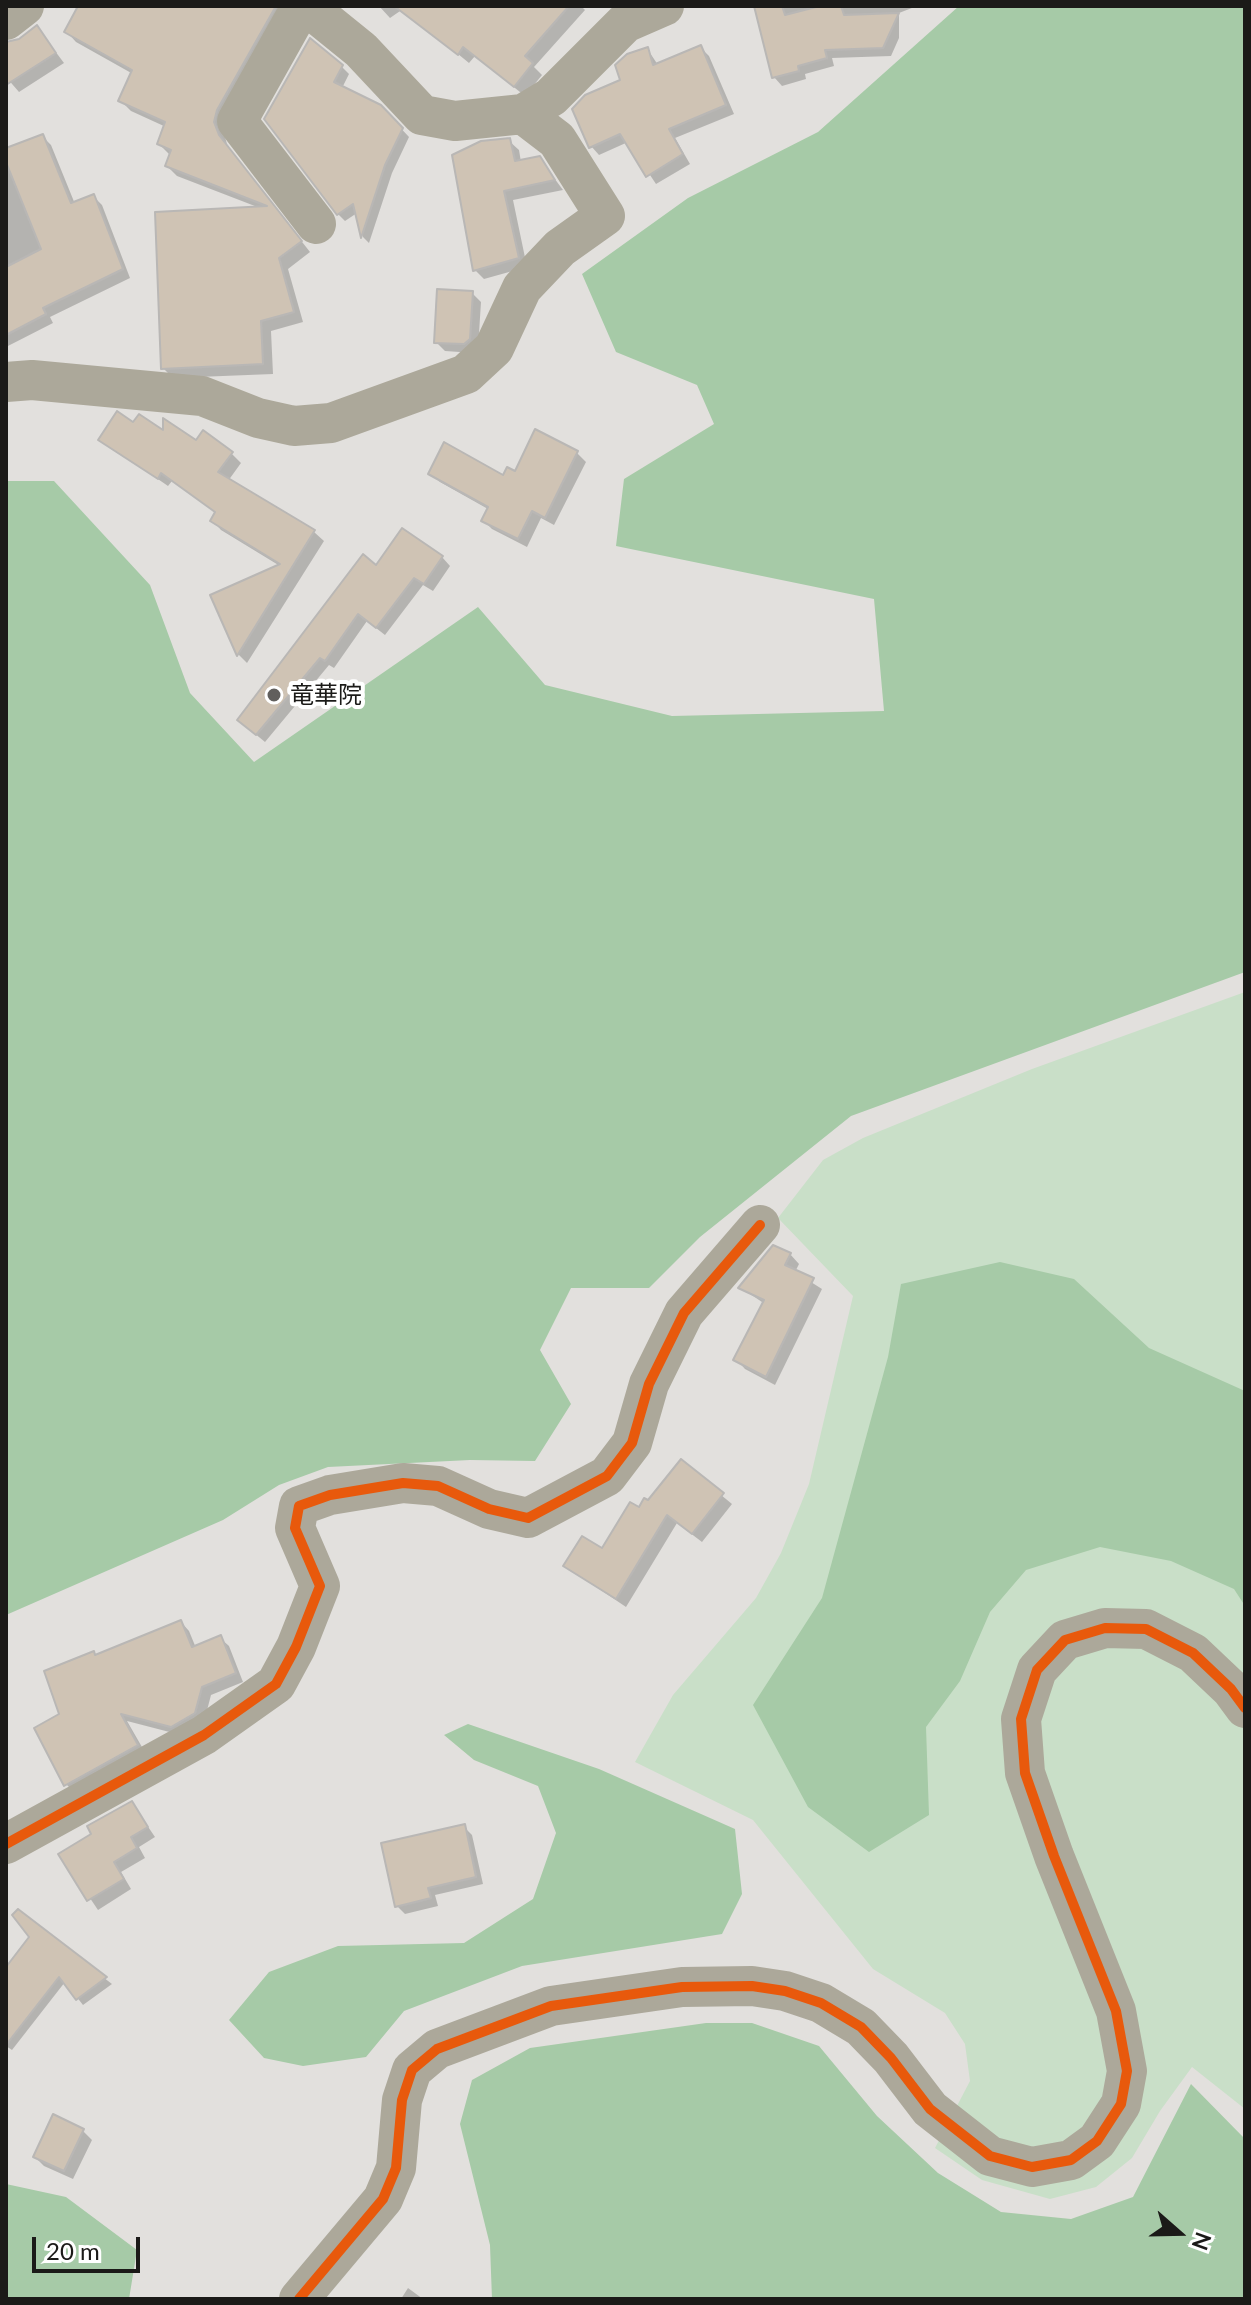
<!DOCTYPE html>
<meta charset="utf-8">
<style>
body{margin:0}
#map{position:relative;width:1251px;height:2305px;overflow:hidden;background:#e2e0dd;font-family:Lato,sans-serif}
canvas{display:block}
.frame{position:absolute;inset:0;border:8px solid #1b1a18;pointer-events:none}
.north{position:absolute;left:1139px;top:2193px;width:80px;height:80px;-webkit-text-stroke:6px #fff;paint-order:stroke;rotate:110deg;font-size:22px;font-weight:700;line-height:32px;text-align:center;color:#1b1a18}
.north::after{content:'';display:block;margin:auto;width:28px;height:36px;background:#1b1a18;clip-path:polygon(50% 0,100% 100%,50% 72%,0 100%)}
.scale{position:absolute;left:32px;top:2237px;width:108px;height:36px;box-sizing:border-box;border:4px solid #1b1a18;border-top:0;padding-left:10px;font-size:24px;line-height:28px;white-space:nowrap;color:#1b1a18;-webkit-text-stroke:6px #fff;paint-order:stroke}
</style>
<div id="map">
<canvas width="1251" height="2305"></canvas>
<div class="frame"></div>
<div class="north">N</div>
<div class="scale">20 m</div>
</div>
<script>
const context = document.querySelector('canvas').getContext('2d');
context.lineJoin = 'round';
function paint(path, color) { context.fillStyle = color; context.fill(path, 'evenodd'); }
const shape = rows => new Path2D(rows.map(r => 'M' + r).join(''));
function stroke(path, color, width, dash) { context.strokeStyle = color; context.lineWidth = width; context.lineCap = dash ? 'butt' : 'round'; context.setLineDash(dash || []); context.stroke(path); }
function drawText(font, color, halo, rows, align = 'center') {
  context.font = font + ' Lato,"Noto Sans JP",sans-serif'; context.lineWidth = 8; context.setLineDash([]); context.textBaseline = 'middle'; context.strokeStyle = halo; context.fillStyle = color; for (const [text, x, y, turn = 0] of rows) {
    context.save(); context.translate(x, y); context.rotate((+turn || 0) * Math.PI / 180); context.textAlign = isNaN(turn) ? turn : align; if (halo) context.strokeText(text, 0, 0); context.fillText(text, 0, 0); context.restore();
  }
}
paint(shape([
 [1245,992,1245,2109,1192,2067,1160,2111,1132,2158,1096,2187,1050,2199,982,2180,935,2148,970,2081,965,2044,945,2013,873,1969,753,1820,635,1762,673,1695,756,1598,781,1553,809,1484,853,1296,778,1218,823,1160,863,1138,1032,1069]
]), '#c9dfc8');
paint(shape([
 [959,6,1245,6,1245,972,851,1116,700,1237,649,1288,571,1288,540,1350,571,1404,535,1461,470,1460,328,1467,279,1485,223,1520,6,1615,6,481,54,481,150,585,190,693,254,762,478,607,545,685,672,716,884,711,874,599,616,546,624,479,714,424,697,385,616,352,582,274,688,198,818,132],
 [1000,1262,1074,1279,1149,1348,1245,1391,1245,1606,1234,1589,1171,1561,1100,1547,1026,1570,990,1612,960,1681,926,1727,929,1815,869,1852,808,1807,753,1705,822,1598,888,1357,901,1284],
 [468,1724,599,1769,735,1829,742,1894,722,1934,522,1966,404,2011,366,2057,303,2066,264,2058,229,2020,269,1972,338,1946,464,1943,533,1899,556,1833,538,1786,474,1760,444,1735],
 [706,2023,752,2023,819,2046,877,2116,938,2173,1001,2212,1071,2219,1133,2197,1191,2084,1245,2139,1245,2299,492,2299,490,2245,460,2124,472,2080,530,2048],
 [6,2184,66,2197,137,2250,129,2299,6,2299]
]), '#a6caa7');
paint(shape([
 [80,6,292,6,224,133,228,148,310,252,288,269,303,322,271,331,273,374,173,378,163,368,260,208,177,176,167,166,169,154,159,144,166,127,131,111,120,100,133,74,76,42,66,31],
 [379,6,581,6,585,10,534,67,542,75,525,96,475,56,469,63,403,9,390,18],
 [757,6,917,6,899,13,899,38,891,56,832,58,834,66,805,74,806,79,782,86,774,77],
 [37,27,64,63,19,92,6,77,6,47],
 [700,47,709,56,734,114,675,138,690,164,656,184,628,142,599,155,591,146,622,81,648,50,658,65],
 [341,66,349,74,342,88,380,106,409,137,392,173,369,243,363,237,357,213,345,221,338,214,267,119],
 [42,136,51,145,75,204,93,196,102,205,130,278,50,317,53,323,6,347,6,150],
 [509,141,519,150,521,162,540,159,563,190,513,200,527,267,484,279,475,270],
 [472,293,481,302,478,349,474,353,445,351,436,342],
 [134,425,231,453,241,463,228,481,314,532,324,541,247,663,239,655,213,596,280,566,221,530,212,520,216,513,172,481,168,486,101,440],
 [536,432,577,453,586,462,554,525,541,518,527,547,492,529,483,520,488,509,440,482,431,473,504,478,516,473],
 [442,557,450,566,433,591,423,585,385,635,367,621,334,668,329,665,265,742,248,728,377,567],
 [790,1254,799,1264,795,1272,822,1289,775,1385,745,1369,736,1359,765,1304,741,1288],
 [681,1462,732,1504,702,1542,677,1523,626,1607,565,1566,603,1551,649,1503],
 [181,1622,189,1631,196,1648,220,1638,229,1646,243,1682,211,1695,204,1722,181,1735,127,1721,146,1754,75,1793,66,1784,62,1715,96,1656],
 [132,1803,155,1837,139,1847,145,1858,121,1872,131,1889,98,1910,61,1855,94,1835],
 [464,1827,472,1835,483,1884,435,1895,438,1906,405,1914,397,1906],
 [18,1912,112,1984,83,2005,65,1982,12,2050,6,2046,6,1989,31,1937],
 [82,2130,92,2140,73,2179,44,2166,35,2157],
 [408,2288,423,2299,401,2299]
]), '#0003');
const building = shape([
 [78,6,276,6,217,110,214,122,219,135,302,241,279,258,294,312,261,321,263,364,161,369,155,212,267,206,165,166,171,150,157,144,165,122,118,101,132,70,64,32,78,6],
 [394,6,569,6,525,56,533,63,514,87,463,47,458,55,394,6],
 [754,6,782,6,785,15,820,6,841,6,844,15,899,13,883,48,825,50,827,58,798,66,799,71,772,78,754,6],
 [37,25,56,53,6,85,6,42,19,39,37,25],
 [310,38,343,65,334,82,381,105,403,128,385,165,361,238,353,204,337,215,264,119,310,38],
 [701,45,726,105,669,129,683,154,646,177,620,134,589,148,572,109,585,95,620,80,615,65,627,54,648,47,653,65,701,45],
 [43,134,71,203,94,194,123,269,43,308,46,314,6,335,6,267,41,249,6,162,6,148,43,134],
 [510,138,515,161,540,156,555,180,504,191,519,258,473,271,452,155,481,141,510,138],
 [437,289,473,291,470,339,464,344,434,343,437,289],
 [117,411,133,422,139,414,163,430,163,418,196,440,203,430,233,452,218,472,315,530,237,656,210,595,280,564,210,521,215,512,161,473,158,479,98,440,117,411],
 [535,429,578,451,545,518,532,511,518,539,481,521,488,507,428,474,444,442,503,475,507,467,515,471,535,429],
 [402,528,443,556,424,584,414,578,376,628,358,614,325,661,320,658,256,735,237,720,363,554,376,565,402,528],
 [773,1245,791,1253,785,1265,814,1278,766,1377,733,1360,764,1300,738,1288,773,1245],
 [681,1459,724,1493,692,1534,667,1515,616,1599,563,1566,582,1536,602,1548,630,1502,639,1507,644,1498,648,1500,681,1459],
 [181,1620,192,1647,221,1635,236,1673,202,1687,195,1713,171,1727,121,1714,138,1745,64,1786,34,1728,59,1714,44,1671,94,1651,95,1655,181,1620],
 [132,1801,148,1827,131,1837,137,1848,114,1862,124,1879,87,1901,58,1854,91,1834,87,1826,132,1801],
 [465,1824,476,1877,428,1888,431,1898,395,1907,381,1843,465,1824],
 [18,1909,107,1977,76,2000,59,1977,6,2045,6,1967,29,1937,12,1915,18,1909],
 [53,2114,84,2129,64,2171,33,2157,53,2114]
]);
paint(building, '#cfc3b4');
stroke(building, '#b9b7b5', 2);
stroke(shape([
 [308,6,293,21,237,121,316,224],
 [316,6,319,16,361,50,422,115,455,121,523,114,551,97,625,23,664,6],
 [6,20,24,6],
 [6,382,32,380,202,396,258,418,294,426,331,423,466,374,494,348,522,288,560,248,605,216,557,140,523,114],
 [6,1844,204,1735,276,1684,296,1647,320,1586,295,1528,299,1506,330,1495,403,1483,438,1486,489,1509,528,1518,607,1476,632,1443,649,1384,684,1313,760,1225],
 [299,2299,383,2199,396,2168,402,2100,412,2070,437,2049,551,2006,682,1987,752,1986,785,1991,821,2003,861,2027,891,2058,930,2109,990,2156,1032,2167,1071,2160,1097,2141,1121,2104,1127,2071,1116,2011,1054,1856,1025,1773,1021,1719,1037,1670,1065,1640,1105,1628,1146,1629,1193,1653,1231,1689,1245,1708]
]), '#aca89a', 40);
stroke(shape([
 [6,1844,204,1735,276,1684,296,1647,320,1586,295,1528,299,1506,330,1495,403,1483,438,1486,489,1509,528,1518,607,1476,632,1443,649,1384,684,1313,760,1225],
 [299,2299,383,2199,396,2168,402,2100,412,2070,437,2049,551,2006,682,1987,752,1986,785,1991,821,2003,861,2027,891,2058,930,2109,990,2156,1032,2167,1071,2160,1097,2141,1121,2104,1127,2071,1116,2011,1054,1856,1025,1773,1021,1719,1037,1670,1065,1640,1105,1628,1146,1629,1193,1653,1231,1689,1245,1708]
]), '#e8590c', 10);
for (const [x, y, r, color] of [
 [274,695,8,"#615f5d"]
]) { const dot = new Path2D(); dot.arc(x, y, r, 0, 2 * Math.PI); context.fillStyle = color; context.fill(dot); stroke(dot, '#fff', 3); }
drawText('24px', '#1b1a18', '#fff', [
 ["竜華院",290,695]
], 'left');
</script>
